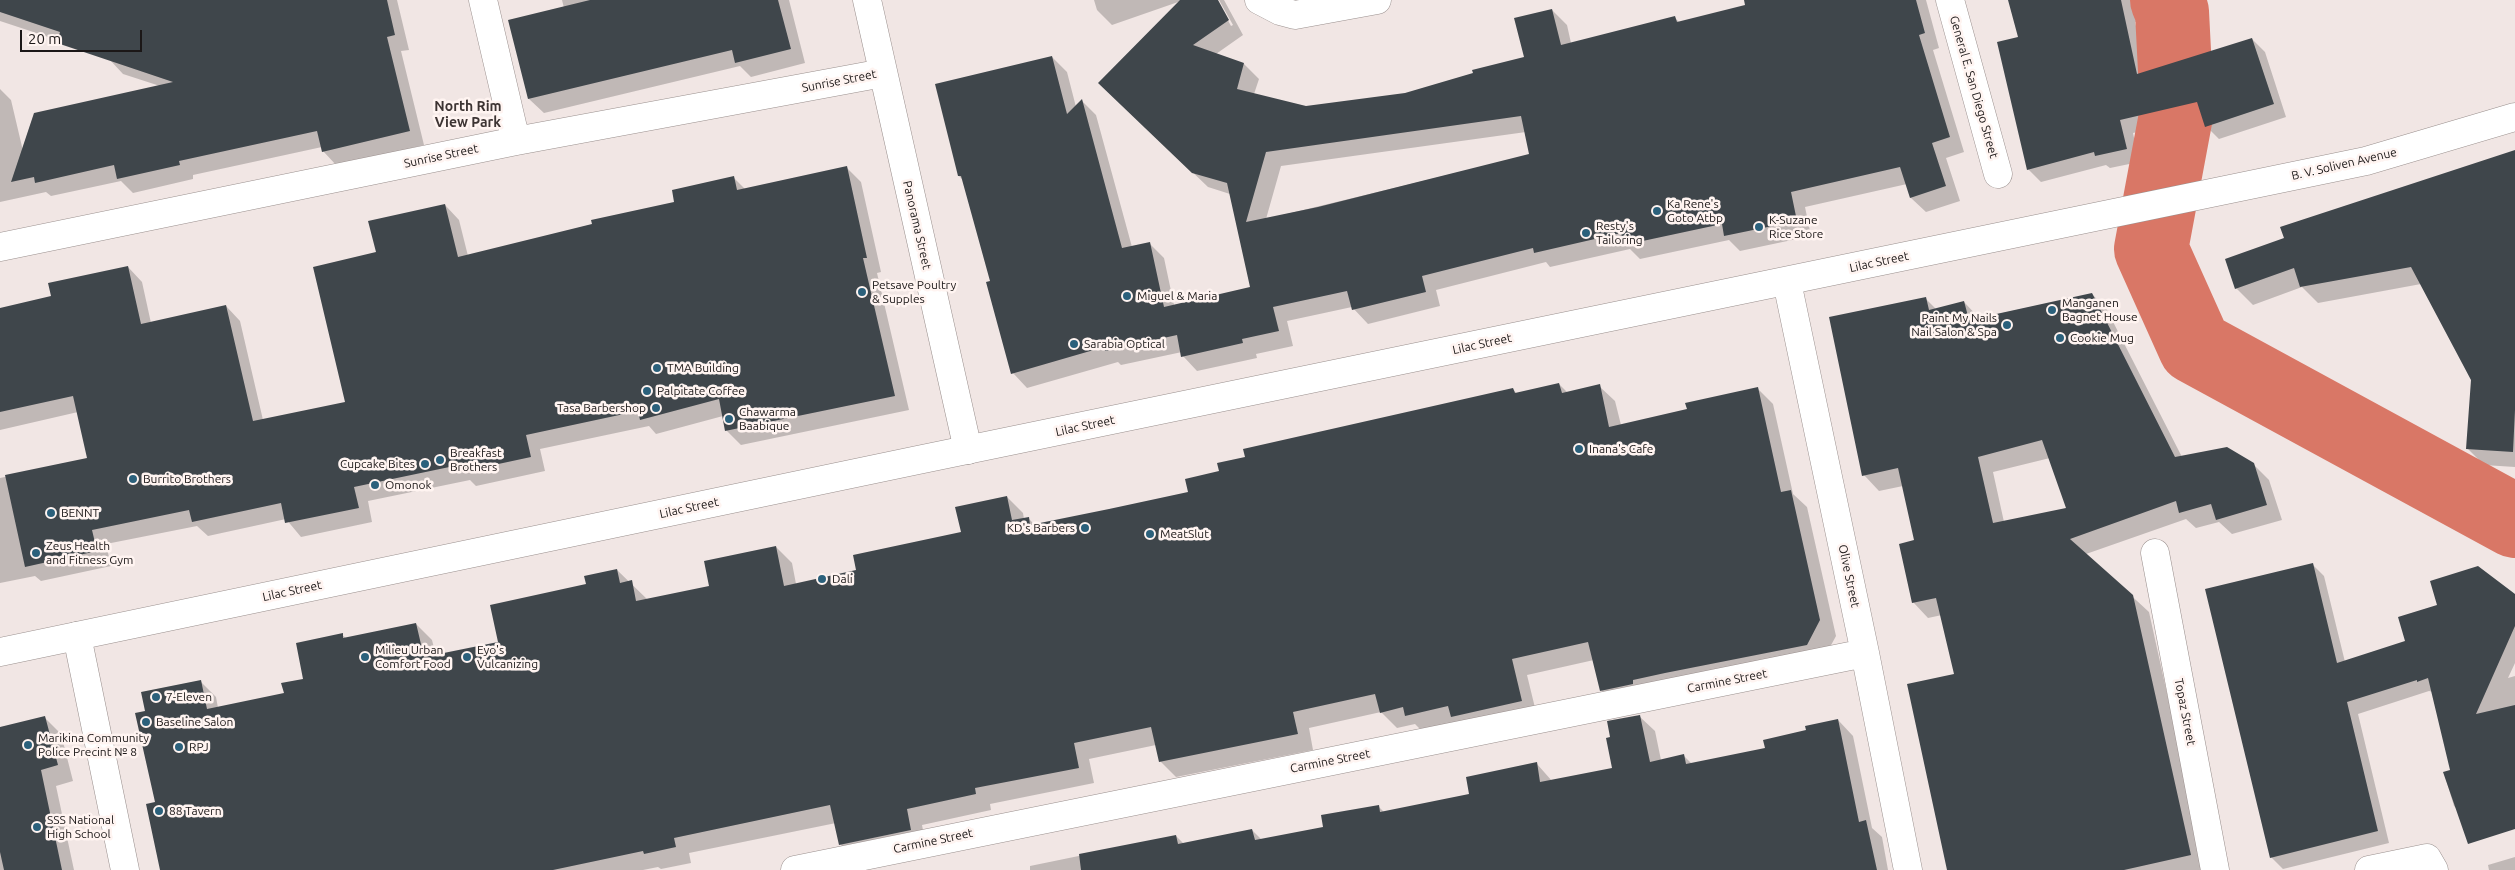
<!DOCTYPE html>
<meta charset="utf-8">
<style>
body{margin:0}
#map{position:relative;width:2515px;height:870px;overflow:hidden;background:#f1e6e4;font-family:Ubuntu,sans-serif}
canvas{display:block}
.scale{position:absolute;left:20px;top:30px;width:122px;height:22px;box-sizing:border-box;border:2px solid #1b1717;border-top:0;padding-left:6px;font-size:15px;line-height:18px;white-space:nowrap;color:#1b1717;-webkit-text-stroke:4px #fff4f1;paint-order:stroke}
</style>
<div id="map">
<canvas width="2515" height="870"></canvas>
<div class="scale">20 m</div>
</div>
<script>
const context = document.querySelector('canvas').getContext('2d');
context.lineJoin = 'round';
function paint(path, color) { context.fillStyle = color; context.fill(path, 'evenodd'); }
const shape = rows => new Path2D(rows.map(r => 'M' + r).join(''));
function stroke(path, color, width, dash) { context.strokeStyle = color; context.lineWidth = width; context.lineCap = dash ? 'butt' : 'round'; context.setLineDash(dash || []); context.stroke(path); }
function drawText(font, color, halo, rows, align = 'center') {
  context.font = font + ' Ubuntu,sans-serif'; context.lineWidth = 5; context.setLineDash([]); context.textBaseline = 'middle'; context.strokeStyle = halo; context.fillStyle = color; for (const [text, x, y, turn = 0] of rows) {
    context.save(); context.translate(x, y); context.rotate((+turn || 0) * Math.PI / 180); context.textAlign = isNaN(turn) ? turn : align; if (halo) context.strokeText(text, 0, 0); context.fillText(text, 0, 0); context.restore();
  }
}
paint(shape([
 [0,0,397,0,409,50,401,51,424,145,337,166,323,151,322,147,193,175,193,179,133,193,121,181,51,196,46,192,0,202,0,89,11,100,23,151,160,86,123,74,110,60,115,59,0,21],
 [562,0,789,0,805,63,751,77,740,66,544,113,529,99,564,8],
 [1094,0,1217,0,1231,26,1233,25,1219,0,1224,0,1243,35,1216,54,1244,64,1259,79,1254,94,1306,108,1405,94,1525,58,1552,10,1567,25,1571,43,1675,18,1680,23,1746,6,1760,0,1926,0,1939,48,1933,50,1964,152,1946,158,1960,201,1926,212,1911,198,1907,184,1805,207,1811,236,1740,251,1729,240,1640,259,1630,249,1550,267,1546,262,1436,290,1440,306,1368,324,1352,307,1287,321,1293,346,1256,354,1257,358,1197,371,1183,356,1182,352,1121,365,1118,362,1027,388,1013,373,992,282,963,180,959,176,1052,57,1067,72,1076,107,1082,101,1096,115,1132,247,1149,243,1164,258,1174,305,1251,288,1230,194,1208,187,1114,97,1181,1,1112,25,1097,10],
 [1526,132,1530,155,1266,219,1281,166],
 [2010,0,2145,0,2150,18,2135,22,2147,72,2252,39,2265,52,2286,117,2219,139,2206,126,2203,117,2133,133,2139,162,2110,168,2106,165,2041,182,2028,169,2019,38],
 [2515,151,2515,467,2484,465,2468,449,2472,379,2421,284,2318,303,2302,287,2253,305,2236,288,2285,238],
 [846,167,861,182,881,272,877,273,909,410,741,445,726,430,723,416,656,434,649,426,540,449,545,471,476,486,470,480,368,501,372,522,301,537,286,519,208,536,197,526,106,544,111,566,41,581,35,576,0,583,0,478,88,459,78,412,0,430,0,309,53,297,128,267,142,282,151,323,226,306,240,321,263,420,347,403,377,253,445,205,459,220,468,256,676,203,734,178,746,190],
 [2092,294,2107,310,2182,457,2253,464,2269,480,2282,520,2232,534,2219,522,2196,528,2186,519,2086,554,2149,612,2206,870,1948,870,1955,675,1942,615,1928,618,1913,602,1915,541,1903,486,1879,491,1864,475,1925,298,1936,309,1964,302,1979,318],
 [2050,458,2067,509,2004,522,1993,472],
 [1559,384,1568,393,1599,386,1615,401,1621,425,1688,410,1757,388,1773,404,1793,494,1807,507,1836,636,1823,660,1617,706,1601,690,1594,660,1527,675,1537,716,1422,731,1415,724,1397,728,1381,712,1309,728,1313,750,1176,777,1160,761,1156,745,1089,759,1094,783,990,804,991,810,922,825,926,846,856,860,840,844,836,823,689,853,691,863,661,869,658,867,643,870,162,870,147,712,200,681,216,697,218,708,285,694,305,680,342,635,346,638,416,624,432,640,436,656,500,643,587,585,617,570,648,600,710,587,776,547,792,563,796,584,858,571,962,533,1007,497,1023,513,1024,519,1028,518,1035,525,1190,493,1221,472,1513,389,1517,394],
 [2312,564,2324,576,2345,662,2407,642,2515,595,2515,663,2508,678,2515,676,2515,812,2458,810,2454,806,2444,773,2451,771,2433,692,2429,691,2358,714,2389,843,2283,869,2271,857],
 [1639,716,1655,731,1661,760,1684,756,1692,764,1766,749,1838,720,1853,736,1872,828,1882,837,1888,870,1030,870,1030,866,1176,836,1184,844,1252,830,1262,840,1325,828,1378,806,1384,812,1471,795,1537,764,1552,781,1613,769,1612,738],
 [45,718,61,734,73,781,56,786,74,870,0,870,0,729],
 [2515,857,2515,870,2489,870,2488,865]
]), '#0003');
stroke(shape([
 [2167,0,2172,12,2177,110,2151,249,2195,347,2515,521]
]), '#d97766', 74);
paint(shape([
 [0,0,387,0,395,35,387,37,410,131,322,152,317,131,179,161,180,165,117,179,114,165,35,183,34,177,11,182,34,113,173,82,57,43,60,32,0,12],
 [590,0,778,0,791,49,735,63,732,50,528,99,508,20],
 [1180,0,1218,0,1229,20,1193,45,1244,63,1237,89,1306,106,1405,93,1473,73,1472,70,1524,57,1514,18,1552,9,1561,45,1675,16,1677,22,1745,5,1744,0,1916,0,1925,33,1919,35,1950,137,1932,143,1946,186,1910,198,1900,167,1791,192,1797,221,1724,236,1722,224,1624,245,1621,233,1534,253,1533,248,1422,276,1426,292,1352,310,1347,291,1273,307,1279,331,1242,339,1243,343,1181,357,1177,335,1105,351,1104,347,1011,374,986,282,990,281,961,176,958,176,935,84,1052,56,1067,114,1082,99,1122,248,1150,242,1164,307,1250,287,1227,183,1192,173,1098,83],
 [1521,116,1529,154,1318,207,1246,222,1266,152],
 [2008,0,2121,0,2137,74,2252,38,2274,104,2205,127,2197,102,2120,120,2127,149,2095,156,2094,152,2027,170,1997,42,2018,37],
 [2515,150,2515,410,2513,452,2466,449,2471,380,2411,267,2300,287,2294,268,2235,289,2225,259,2284,238,2280,227],
 [847,166,867,258,863,258,895,396,725,431,719,399,640,420,638,411,526,435,531,457,461,472,459,465,354,487,359,508,285,523,281,503,192,522,189,510,92,530,97,551,25,567,5,475,87,458,73,396,0,412,0,308,51,296,48,283,128,266,141,324,226,305,253,421,345,402,313,267,376,252,368,221,445,204,458,257,592,224,591,220,674,202,672,190,734,176,737,190],
 [2092,293,2175,457,2227,447,2254,463,2267,505,2216,520,2211,504,2179,513,2176,501,2070,539,2133,595,2191,855,2124,870,1947,870,1907,684,1954,674,1936,598,1912,603,1899,544,1914,540,1898,468,1862,476,1829,317,1926,297,1929,310,1964,301,1969,320],
 [2042,440,2066,508,1993,523,1978,457],
 [1559,383,1562,393,1600,384,1609,427,1687,409,1685,403,1758,387,1781,492,1791,490,1820,620,1807,645,1665,673,1633,680,1633,684,1600,691,1588,642,1512,659,1522,701,1451,717,1448,706,1405,716,1403,707,1380,713,1375,694,1293,712,1298,734,1159,762,1151,727,1074,743,1079,768,975,788,976,794,907,809,911,830,839,845,830,805,674,838,676,847,644,854,643,851,553,870,160,870,146,804,155,802,135,713,145,711,141,692,201,680,207,709,284,693,281,683,303,679,296,643,343,633,343,638,416,623,424,657,498,642,490,605,586,584,584,576,617,569,620,583,632,580,636,601,709,586,704,561,776,546,784,586,856,570,853,555,961,532,955,507,1007,496,1012,520,1029,517,1030,525,1109,509,1188,492,1185,479,1219,471,1217,463,1245,457,1243,449,1513,388,1515,393],
 [2313,563,2337,663,2405,641,2398,617,2437,605,2430,581,2478,566,2515,594,2515,626,2476,714,2515,705,2515,829,2468,844,2443,772,2450,770,2428,678,2417,682,2417,680,2347,702,2378,831,2270,858,2205,589],
 [1640,715,1650,762,1684,754,1686,764,1765,748,1763,740,1806,730,1805,726,1838,719,1859,822,1866,820,1877,870,1081,870,1079,854,1176,835,1178,844,1252,829,1255,840,1323,827,1321,815,1379,805,1380,812,1469,794,1466,777,1537,762,1540,782,1612,768,1606,738,1610,737,1607,721],
 [45,716,58,765,41,770,62,870,4,870,0,852,0,727]
]), '#3f464b');
const minor = shape([
 [483,0,516,141],
 [867,0,968,450],
 [1259,0,1280,11,1295,15,1377,0],
 [1950,0,1998,174],
 [0,247,516,141,883,73],
 [1787,282,1865,653,1908,870],
 [2155,553,2215,870],
 [77,636,125,870],
 [795,870,1865,653],
 [2369,870,2427,858,2434,870]
]);
const major = shape([
 [0,652,918,460,2366,161,2515,117]
]);
stroke(minor, '#9a908e', 29);
stroke(major, '#9a908e', 29);
stroke(minor, '#fff', 28);
stroke(major, '#fff', 28);
for (const [x, y, r, color] of [
 [1657,211,5,"#2b607b"],
 [1759,227,5,"#2b607b"],
 [1586,233,5,"#2b607b"],
 [862,292,5,"#2b607b"],
 [1127,296,5,"#2b607b"],
 [2052,310,5,"#2b607b"],
 [2007,325,5,"#2b607b"],
 [2060,338,5,"#2b607b"],
 [1074,344,5,"#2b607b"],
 [657,368,5,"#2b607b"],
 [647,391,5,"#2b607b"],
 [656,408,5,"#2b607b"],
 [729,419,5,"#2b607b"],
 [1579,449,5,"#2b607b"],
 [440,460,5,"#2b607b"],
 [425,464,5,"#2b607b"],
 [133,479,5,"#2b607b"],
 [375,485,5,"#2b607b"],
 [51,513,5,"#2b607b"],
 [1085,528,5,"#2b607b"],
 [1150,534,5,"#2b607b"],
 [36,553,5,"#2b607b"],
 [822,579,5,"#2b607b"],
 [365,657,5,"#2b607b"],
 [467,657,5,"#2b607b"],
 [156,697,5,"#2b607b"],
 [146,722,5,"#2b607b"],
 [28,745,5,"#2b607b"],
 [179,747,5,"#2b607b"],
 [159,811,5,"#2b607b"],
 [37,827,5,"#2b607b"]
]) { const dot = new Path2D(); dot.arc(x, y, r, 0, 2 * Math.PI); context.fillStyle = color; context.fill(dot); stroke(dot, '#fff4f1', 2); }
drawText('12px', '#1b1717', '#fff4f1', [
 ["Sunrise Street",839,81,-11],
 ["General E. San Diego Street",1974,87,74],
 ["Sunrise Street",441,156,-12],
 ["B. V. Soliven Avenue",2344,164,-13],
 ["Panorama Street",917,225,77],
 ["Lilac Street",1879,262,-12],
 ["Lilac Street",1482,344,-12],
 ["Lilac Street",1085,426,-12],
 ["Lilac Street",689,508,-12],
 ["Olive Street",1849,576,78],
 ["Lilac Street",292,591,-12],
 ["Carmine Street",1727,681,-11],
 ["Topaz Street",2185,712,79],
 ["Carmine Street",1330,761,-11],
 ["Carmine Street",933,841,-12]
]);
drawText('12px', '#1b1717', '#fff4f1', [
 ["Ka Rene's",1667,204],
 ["Goto Atbp",1667,218],
 ["K-Suzane",1769,220],
 ["Rice Store",1769,234],
 ["Resty's",1596,226],
 ["Tailoring",1596,240],
 ["Petsave Poultry",872,285],
 ["& Supples",872,299],
 ["Miguel & Maria",1137,296],
 ["Manganen",2062,303],
 ["Bagnet House",2062,317],
 ["Paint My Nails",1997,318,"right"],
 ["Nail Salon & Spa",1997,332,"right"],
 ["Cookie Mug",2070,338],
 ["Sarabia Optical",1084,344],
 ["TMA Building",667,368],
 ["Palpitate Coffee",657,391],
 ["Tasa Barbershop",646,408,"right"],
 ["Chawarma",739,412],
 ["Baabique",739,426],
 ["Inana's Cafe",1589,449],
 ["Breakfast",450,453],
 ["Brothers",450,467],
 ["Cupcake Bites",415,464,"right"],
 ["Burrito Brothers",143,479],
 ["Omonok",385,485],
 ["BENNT",61,513],
 ["KD's Barbers",1075,528,"right"],
 ["MeatSlut",1160,534],
 ["Zeus Health",46,546],
 ["and Fitness Gym",46,560],
 ["Dali",832,579],
 ["Milieu Urban",375,650],
 ["Comfort Food",375,664],
 ["Eyo's",477,650],
 ["Vulcanizing",477,664],
 ["7-Eleven",166,697],
 ["Baseline Salon",156,722],
 ["Marikina Community",38,738],
 ["Police Precint № 8",38,752],
 ["RPJ",189,747],
 ["88 Tavern",169,811],
 ["SSS National",47,820],
 ["High School",47,834]
], 'left');
drawText('bold 14px', '#3d3433', '#fff4f1', [
 ["North Rim",468,106],
 ["View Park",468,122]
]);
</script>
